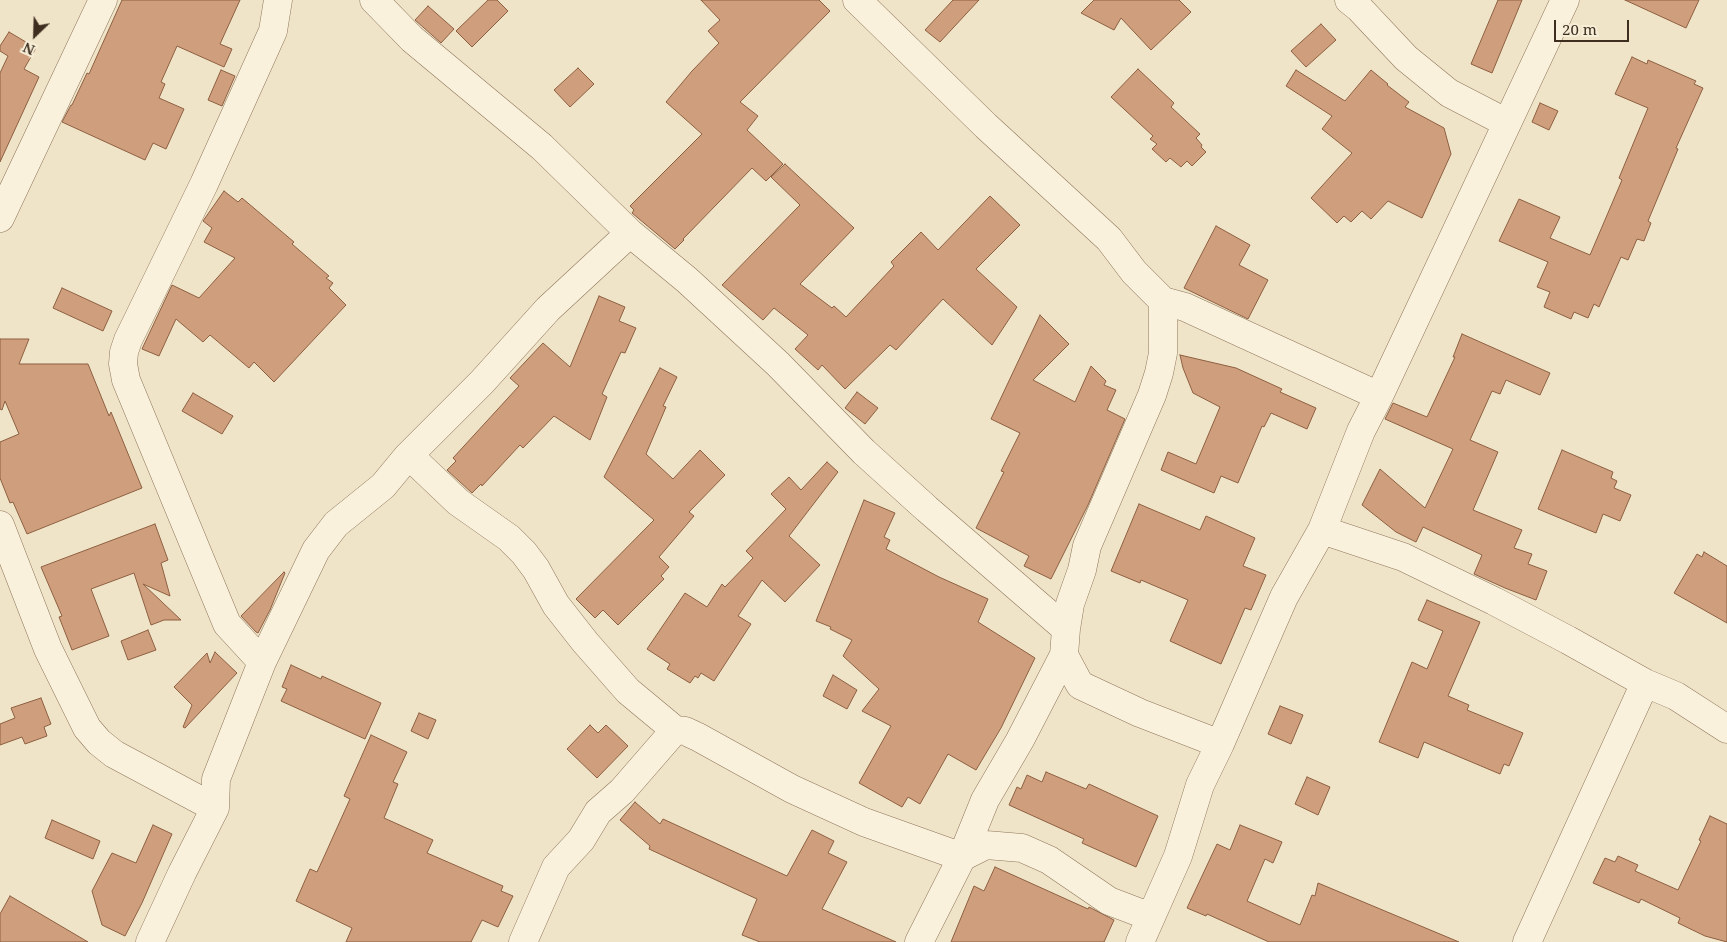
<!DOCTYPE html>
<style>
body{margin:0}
#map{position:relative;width:1727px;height:942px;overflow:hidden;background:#f0e4c8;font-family:"Noto Serif",serif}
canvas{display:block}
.north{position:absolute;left:10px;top:10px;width:50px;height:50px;-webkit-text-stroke:4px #f7eed8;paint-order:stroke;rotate:204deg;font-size:14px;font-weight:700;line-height:20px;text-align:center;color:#3d2e20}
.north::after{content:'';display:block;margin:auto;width:18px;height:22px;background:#3d2e20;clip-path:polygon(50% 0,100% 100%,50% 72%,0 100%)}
.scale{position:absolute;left:1554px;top:20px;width:75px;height:22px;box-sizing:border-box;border:2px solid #3d2e20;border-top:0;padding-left:6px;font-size:15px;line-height:18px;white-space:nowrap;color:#3d2e20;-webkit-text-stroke:4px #f7eed8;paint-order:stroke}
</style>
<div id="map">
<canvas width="1727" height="942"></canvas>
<div class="north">N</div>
<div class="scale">20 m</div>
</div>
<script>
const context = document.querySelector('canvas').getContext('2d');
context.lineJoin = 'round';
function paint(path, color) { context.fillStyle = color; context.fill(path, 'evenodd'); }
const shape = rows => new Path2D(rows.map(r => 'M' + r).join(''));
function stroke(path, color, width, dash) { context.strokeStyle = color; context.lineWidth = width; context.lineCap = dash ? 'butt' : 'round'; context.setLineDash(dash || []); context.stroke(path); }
const building = shape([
 [122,0,240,0,220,44,232,49,224,67,177,46,161,82,165,84,159,98,184,109,166,149,153,143,145,160,62,122,71,105,72,105,87,73,89,74,122,0],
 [488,0,497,0,508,11,472,47,456,31,488,0],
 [701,0,819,0,830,11,740,102,758,116,747,130,783,164,766,181,752,168,683,239,684,240,675,249,632,213,634,210,630,206,702,134,666,102,692,71,719,43,708,31,720,20,701,0],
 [953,0,979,0,940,42,925,30,953,0],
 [1094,0,1179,0,1191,12,1151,50,1121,18,1114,30,1081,13,1094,0],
 [1498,0,1522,0,1492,73,1471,64,1498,0],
 [1625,0,1699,0,1686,28,1625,0],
 [428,6,454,29,441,43,415,20,428,6],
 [1321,24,1336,40,1306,67,1291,51,1321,24],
 [9,32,36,48,24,69,39,77,0,162,0,73,8,56,0,51,0,46,9,32],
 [1632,57,1647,64,1648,60,1696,81,1694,84,1703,88,1676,148,1678,149,1648,221,1651,223,1644,241,1637,239,1628,260,1621,257,1599,307,1594,304,1588,318,1574,312,1571,319,1544,307,1550,292,1537,287,1548,262,1499,241,1519,199,1560,217,1550,238,1590,255,1622,180,1619,178,1648,108,1615,94,1632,57],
 [578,68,594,84,570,107,554,90,578,68],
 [1138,69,1174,103,1171,107,1200,134,1196,138,1202,145,1201,147,1206,152,1192,166,1187,161,1181,167,1170,158,1166,162,1152,149,1157,144,1150,139,1153,136,1111,97,1138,69],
 [221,70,235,76,222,106,208,100,221,70],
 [1296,70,1345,101,1371,70,1388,84,1387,85,1409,102,1405,107,1444,128,1451,154,1422,218,1388,201,1371,219,1362,211,1351,222,1344,216,1337,223,1311,198,1352,153,1322,129,1332,116,1286,86,1296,70],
 [1540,103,1558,111,1549,130,1532,122,1540,103],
 [785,164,854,228,800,284,832,308,834,306,846,317,894,266,891,262,921,232,938,250,990,196,1020,225,976,269,1017,307,992,345,943,299,896,350,890,345,845,389,822,365,818,370,795,349,808,335,774,308,763,320,722,285,800,205,771,177,785,164],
 [224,191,238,202,242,198,294,242,292,244,329,276,326,278,333,283,329,288,346,305,274,382,254,362,249,368,210,335,203,342,176,319,159,356,142,349,172,285,199,298,235,258,204,242,212,228,203,221,224,191],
 [1216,226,1250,245,1239,265,1268,280,1248,319,1184,288,1216,226],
 [62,288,112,311,103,331,53,308,62,288],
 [599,296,625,307,619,321,636,328,625,353,621,352,602,394,607,397,590,440,554,416,523,448,520,445,482,486,481,484,472,493,447,470,456,461,453,458,519,386,510,378,543,343,570,367,599,296],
 [1040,315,1069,344,1033,380,1075,402,1091,366,1106,381,1104,385,1116,390,1107,410,1125,419,1088,505,1051,579,1024,566,1029,556,976,528,1004,472,1001,471,1020,433,991,419,1040,315],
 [1462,334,1550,373,1540,395,1506,380,1500,394,1492,391,1470,440,1498,452,1473,510,1522,530,1514,548,1532,554,1528,564,1547,571,1536,600,1505,588,1474,574,1482,555,1423,527,1416,542,1396,532,1362,505,1380,469,1425,508,1453,449,1385,419,1393,403,1427,417,1455,357,1453,357,1462,334],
 [0,339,29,339,19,364,88,364,109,416,111,412,142,488,27,534,13,502,10,503,0,478,0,442,19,434,5,401,2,410,0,409,0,339],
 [1180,355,1236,368,1282,389,1280,392,1316,408,1307,429,1271,413,1264,427,1262,426,1238,483,1221,476,1214,493,1161,470,1168,452,1196,464,1220,407,1193,393,1183,368,1180,355],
 [660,368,677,377,663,406,666,407,646,454,673,479,700,450,725,475,689,512,694,516,659,557,669,567,661,576,664,579,618,625,603,610,595,618,576,599,654,520,604,477,660,368],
 [857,392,878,408,865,424,845,408,857,392],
 [193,393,233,416,222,434,182,411,193,393],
 [1562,450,1613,472,1611,478,1617,481,1614,488,1631,495,1620,521,1603,514,1596,533,1538,509,1562,450],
 [827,462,838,472,789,536,820,565,785,602,762,580,738,616,751,624,714,681,701,673,698,678,695,676,690,683,667,669,670,664,647,649,685,593,707,607,722,584,725,587,753,558,746,551,786,509,771,494,789,477,801,490,827,462],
 [864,500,895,513,884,537,890,540,886,549,939,577,988,599,978,622,1035,658,1001,728,976,770,948,754,920,804,908,797,902,807,859,783,891,726,862,711,879,689,843,656,852,640,830,629,831,627,816,621,864,500],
 [1139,504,1200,530,1206,516,1255,538,1243,566,1266,575,1251,610,1245,608,1221,664,1170,641,1188,600,1141,580,1140,583,1111,571,1139,504],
 [155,524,168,560,161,563,170,596,143,584,181,620,164,620,151,625,134,573,91,589,109,636,72,650,59,617,62,616,41,567,155,524],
 [1704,552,1727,566,1727,623,1674,593,1697,554,1702,557,1704,552],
 [284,572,285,573,270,610,258,633,256,632,241,616,284,572],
 [1427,600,1480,622,1448,696,1469,705,1467,710,1523,733,1509,766,1504,764,1500,774,1424,742,1418,758,1379,742,1412,662,1427,669,1443,631,1418,620,1427,600],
 [148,630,156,650,128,660,121,641,148,630],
 [215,652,237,673,185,728,183,727,192,705,174,687,207,653,210,663,215,652],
 [291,665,321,679,322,676,381,703,365,739,281,701,287,689,282,687,291,665],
 [833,675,857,690,847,709,823,696,833,675],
 [41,698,51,724,44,727,47,736,25,744,22,737,0,745,0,724,15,718,11,708,41,698],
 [1280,706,1303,715,1291,744,1268,734,1280,706],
 [419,713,436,720,428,739,411,731,419,713],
 [590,725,598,733,606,725,628,746,597,778,567,749,590,725],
 [371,735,407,752,393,782,398,784,384,818,433,840,427,853,503,886,501,891,513,896,498,927,482,920,471,942,346,942,352,928,296,901,310,869,317,872,323,859,350,799,344,796,371,735],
 [1046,772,1086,789,1089,784,1158,816,1136,867,1082,843,1084,839,1009,805,1017,787,1021,789,1027,775,1042,782,1046,772],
 [1307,777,1330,787,1318,815,1295,804,1307,777],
 [635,802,660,824,663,819,787,876,812,830,834,841,828,853,847,862,822,909,896,942,760,942,742,935,757,899,649,849,650,846,620,820,635,802],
 [1710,816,1727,824,1727,942,1705,936,1678,923,1680,918,1641,899,1639,903,1593,883,1605,858,1615,862,1618,856,1638,865,1635,871,1678,890,1701,841,1699,840,1710,816],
 [52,820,100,841,93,859,45,838,52,820],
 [153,825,172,834,142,903,125,936,102,925,92,891,112,853,136,863,153,825],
 [1240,825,1282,842,1273,863,1265,859,1247,901,1300,925,1312,895,1315,896,1318,883,1459,942,1269,942,1207,914,1206,916,1187,908,1217,844,1230,850,1240,825],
 [995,867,1088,909,1089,907,1114,920,1104,942,951,942,974,886,984,891,995,867],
 [10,896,88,942,0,942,0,914,10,896]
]);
paint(building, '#cf9f7d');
stroke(building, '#8d5f41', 1);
const minor = shape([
 [374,0,412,39,542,147,630,233,687,280,778,364,864,452,927,509,1066,629,1064,655,1080,685,1140,713,1220,744],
 [857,0,986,126,1109,239,1134,272,1163,301,1185,307,1379,396],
 [1349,0,1359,8,1406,58,1449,93,1507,123],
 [0,218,103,0],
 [407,457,416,462,458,502,509,538,524,553,536,569,556,605,585,642,628,691,675,730,685,731,698,737,792,789,864,822,962,857,986,845,1022,848,1049,860,1109,901,1151,917],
 [0,525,48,649,87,728,99,742,114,754,215,808],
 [1322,530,1403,557,1494,601,1568,640,1645,683,1676,696,1727,729],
 [1066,629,1070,604,1082,570,1087,546,1152,395,1159,373,1163,353,1163,301],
 [262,662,227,624,126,380,123,364,124,352,128,340,204,184,273,31,278,0],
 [150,942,182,873,215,808,216,779,262,662,316,550,336,524,383,486,407,457,482,382,548,309,630,233],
 [523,942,556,867,581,840,598,812,622,791,675,730],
 [919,942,962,857,985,800,1020,740,1064,655],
 [1140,942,1178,856,1200,785,1220,744,1284,597,1322,530,1361,431,1379,396,1565,0],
 [1527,942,1645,683]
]);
stroke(minor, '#8d765c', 29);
stroke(minor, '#faf1dc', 28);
</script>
